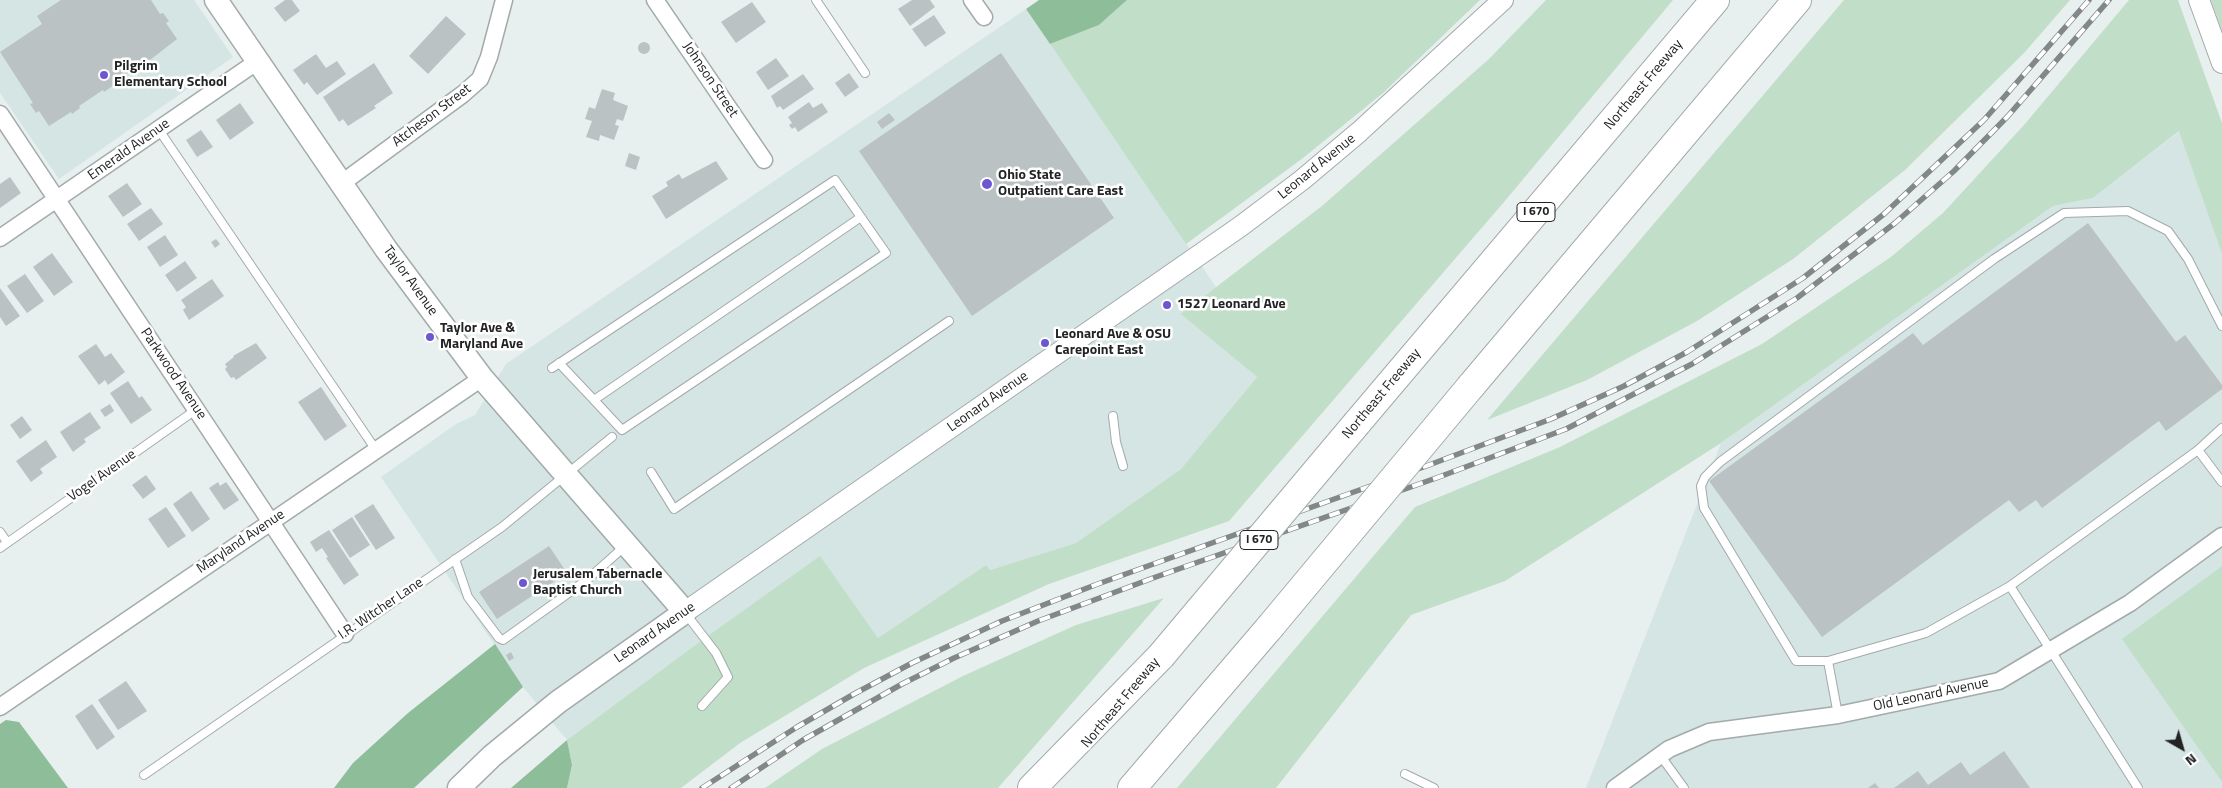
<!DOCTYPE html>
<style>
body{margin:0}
#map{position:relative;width:2222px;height:788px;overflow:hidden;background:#e8efef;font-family:"Titillium Web",sans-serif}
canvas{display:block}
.north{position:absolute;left:2157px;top:723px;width:50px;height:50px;-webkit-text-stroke:4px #fff;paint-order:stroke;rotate:142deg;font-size:14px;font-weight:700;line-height:20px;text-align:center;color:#212423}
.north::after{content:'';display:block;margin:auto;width:18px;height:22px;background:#212423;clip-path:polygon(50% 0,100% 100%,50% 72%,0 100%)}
</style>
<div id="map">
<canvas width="2222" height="788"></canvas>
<div class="north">N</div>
</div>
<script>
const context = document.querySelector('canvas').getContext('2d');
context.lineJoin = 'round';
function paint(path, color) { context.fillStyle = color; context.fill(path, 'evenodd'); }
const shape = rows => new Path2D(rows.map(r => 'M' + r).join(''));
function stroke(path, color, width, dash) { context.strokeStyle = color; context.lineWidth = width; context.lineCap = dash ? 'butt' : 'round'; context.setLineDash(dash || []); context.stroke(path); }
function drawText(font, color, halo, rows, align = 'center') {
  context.font = font + ' "Titillium Web",sans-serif'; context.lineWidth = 5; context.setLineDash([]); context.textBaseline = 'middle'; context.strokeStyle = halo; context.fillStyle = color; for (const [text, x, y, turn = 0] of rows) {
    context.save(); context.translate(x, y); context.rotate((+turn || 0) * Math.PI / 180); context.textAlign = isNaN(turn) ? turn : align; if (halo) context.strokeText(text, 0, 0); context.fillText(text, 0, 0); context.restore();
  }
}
paint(shape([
 [0,0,194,0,233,57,59,179,0,93],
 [1026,9,1216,287,1182,314,1257,377,1181,469,1076,543,990,570,986,565,878,638,820,557,702,640,567,740,523,687,381,477,456,424,475,415,506,364],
 [2180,131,2222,254,2222,566,2123,639,2222,782,2222,788,1586,788,1721,443,2053,206,2093,198]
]), '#d5e5e4');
paint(shape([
 [1127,0,1480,0,1383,93,1303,158,1186,244,1050,44,1099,25],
 [1546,0,1673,0,1504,202,1229,521,1049,584,864,668,740,743,681,788,567,788,572,765,567,740,702,640,820,556,878,638,986,565,990,570,1076,543,1181,469,1257,377,1181,314,1322,206,1489,59],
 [1844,0,2070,0,2025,52,1905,170,1793,259,1697,321,1587,380,1487,420],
 [2129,0,2178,0,2222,123,2222,254,2179,131,2093,198,2053,206,1721,443,1505,581,1411,615,1276,788,1177,788,1415,507,1560,447,1762,344,1891,257,1943,213,2024,125],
 [2211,0,2222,0,2222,31],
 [2222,566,2222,782,2122,639],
 [1164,598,998,788,765,788,822,749,963,676,1076,625]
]), '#c1dec8');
paint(shape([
 [1039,0,1127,0,1099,25,1050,44,1026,9],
 [495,644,523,687,414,788,334,788,353,763,408,713],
 [6,720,19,722,68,788,0,788,0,724],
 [567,740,572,765,567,788,511,788]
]), '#8ebd9a');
paint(shape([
 [61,0,151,0,160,14,163,13,169,21,166,23,177,39,150,60,149,59,126,74,127,76,104,92,103,90,79,106,80,108,72,114,71,112,49,126,39,111,36,113,30,104,33,103,0,52,42,24,37,16],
 [285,0,292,0,300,11,285,22,274,8],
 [912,0,930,0,935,7,910,26,898,9],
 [752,2,766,22,736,43,721,22],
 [934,15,946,33,925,47,912,29],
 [446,16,466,34,428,74,409,56],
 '638 48a6 6 0 1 1 12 0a6 6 0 1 1-12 0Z',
 [1001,53,1114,218,972,316,859,151],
 [316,54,326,68,337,61,346,74,317,95,307,82,304,85,293,70],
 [776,58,789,76,768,90,756,72],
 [374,63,393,93,374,106,376,108,348,126,343,119,339,122,323,97],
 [849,73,859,87,845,97,835,83],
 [803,74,814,89,783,110,780,106,777,108,771,96],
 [602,89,615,93,613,100,628,106,623,121,617,119,615,125,619,126,614,140,600,135,599,141,586,137,592,121,585,119,589,107,595,109],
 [809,102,813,108,822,103,828,112,798,132,795,127,792,129,789,125,792,123,788,117],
 [240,103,254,123,230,140,216,120],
 [889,113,895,120,882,129,877,122],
 [201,130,213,147,197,157,186,140],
 [629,153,640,157,636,170,625,166],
 [716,161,728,179,666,219,652,196,668,186,666,182,679,174,682,179],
 [10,177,21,193,0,208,0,184],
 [127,183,142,204,123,217,108,196],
 [151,208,163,224,139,241,127,224],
 [2088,223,2176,342,2185,335,2222,385,2222,389,2166,431,2159,421,2042,508,2036,500,2019,512,2009,500,1822,637,1709,481,1913,333,1923,345],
 [165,235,178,255,160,267,147,247],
 [216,239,220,244,215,248,211,242],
 [52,253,73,282,54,296,33,267],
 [185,261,197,278,177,292,165,275],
 [25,274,44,301,27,313,7,286],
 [212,279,224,296,189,320,183,310,186,307,181,300],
 [0,288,20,316,6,326,0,317],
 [256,343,267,358,236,380,234,377,231,378,225,369,227,367,225,364,234,357,233,356],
 [96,344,105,357,111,353,125,372,108,385,105,380,99,385,78,356],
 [128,381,139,398,142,396,152,410,131,424,110,393],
 [321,387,347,426,325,441,298,402],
 [110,404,114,411,105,417,100,410],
 [90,412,101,428,84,439,86,442,73,452,60,432],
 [22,416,32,430,20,439,10,425],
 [46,440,57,457,40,469,43,473,31,482,16,461],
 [146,475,156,489,143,499,132,485],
 [218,482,220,486,226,482,239,500,224,510,209,488],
 [191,491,210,519,192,532,173,504],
 [373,504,395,538,376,550,354,516],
 [166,507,186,536,168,548,148,519],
 [352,517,370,545,350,558,332,530],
 [329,530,359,575,344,585,326,558,328,557,322,548,316,552,310,542],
 [549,546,567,573,497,619,479,592],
 [511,652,514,658,509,661,506,655],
 [126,681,147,711,118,730,98,700],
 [92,704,115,737,97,750,75,716],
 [2004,751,2030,788,1894,788,1918,771,1928,785,1961,762,1970,775],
 [1875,783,1879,788,1868,788]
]), '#bbc2c4');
const service = shape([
 [816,0,865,73],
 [159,130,376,450],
 [559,363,594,400,861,217],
 [552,368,835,180,886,253,622,430,594,400],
 [1113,416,1116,442,1123,466],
 [2222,428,2198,450,2222,482],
 [651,472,674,509,949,321],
 [0,532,7,542],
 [0,548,197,409],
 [455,559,468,597,499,638,503,640,588,579,625,546],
 [686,614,716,653,728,677,702,706],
 [1828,661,1926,633,2010,586],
 [1838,715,1828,661,1796,661,1704,508,1701,486,1705,477,1720,462,1994,259,2064,213,2128,211,2168,231,2188,259,2222,326],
 [1660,755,1684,788],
 [1405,774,1434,788],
 [144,775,502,527,612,437],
 [2138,788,2010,586,2198,450]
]);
const minor = shape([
 [655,0,764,160],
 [972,0,984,17],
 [0,114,345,634],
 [342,183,463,94,480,79,489,57,504,0],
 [0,238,258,61],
 [0,707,482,378],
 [1615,788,1669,749,1709,732,1838,715,1999,681,2130,603,2222,536]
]);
const tertiary = shape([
 [2199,0,2222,63],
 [685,612,1241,226,1302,180,1359,132,1503,0]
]);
const secondary = shape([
 [216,0,386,249,482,378,685,612,558,702,492,756,459,788]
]);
const motorway = shape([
 [1471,386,1797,0],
 [1357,423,1715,0],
 [1032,788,1161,656],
 [1132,788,1270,627]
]);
stroke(service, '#a3aaaa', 10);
stroke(minor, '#a3aaaa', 19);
stroke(tertiary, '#a3aaaa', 22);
stroke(secondary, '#a3aaaa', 25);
stroke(motorway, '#a3aaaa', 30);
stroke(service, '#fff', 8);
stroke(minor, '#fff', 16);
stroke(tertiary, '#fff', 20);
stroke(secondary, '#fff', 22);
stroke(motorway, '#fff', 28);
const rail = shape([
 [702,788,797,727,854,694,912,663,1002,621,1095,585,1429,465,1551,419,1624,386,1687,352,1803,278,1884,214,1984,120,2089,0],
 [731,788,803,740,902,684,954,658,1038,621,1153,578,1439,477,1566,429,1692,364,1797,298,1895,223,1954,171,2008,116,2109,0]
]);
stroke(rail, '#828787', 5.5);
stroke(rail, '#fff', 4, [11]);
const motorwayBridge = shape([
 [1270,627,1471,386],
 [1161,656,1357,423]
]);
stroke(motorwayBridge, '#a3aaaa', 30, []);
stroke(motorwayBridge, '#fff', 28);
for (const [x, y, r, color] of [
 [104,75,5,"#6d57d0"],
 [987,184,6,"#6d57d0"],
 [1167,305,5,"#6d57d0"],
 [430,337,5,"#6d57d0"],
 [1045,343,5,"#6d57d0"],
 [523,583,5,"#6d57d0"]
]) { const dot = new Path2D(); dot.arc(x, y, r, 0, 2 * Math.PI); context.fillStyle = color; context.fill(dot); stroke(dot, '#fff', 2); }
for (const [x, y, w] of [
 [1536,212,38],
 [1259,540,38]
]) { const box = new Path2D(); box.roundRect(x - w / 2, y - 9.5, w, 19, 4); context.fillStyle = '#fff'; context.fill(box); stroke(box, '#212423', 1); }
drawText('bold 12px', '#212423', null, [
 ["I 670",1536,212],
 ["I 670",1259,540]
]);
drawText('bold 14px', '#212423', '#fff', [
 ["Pilgrim",114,67],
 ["Elementary School",114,83],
 ["Ohio State",998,176],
 ["Outpatient Care East",998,192],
 ["1527 Leonard Ave",1177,305],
 ["Taylor Ave &",440,329],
 ["Maryland Ave",440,345],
 ["Leonard Ave & OSU",1055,335],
 ["Carepoint East",1055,351],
 ["Jerusalem Tabernacle",533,575],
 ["Baptist Church",533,591]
], 'left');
drawText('14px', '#212423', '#fff', [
 ["Johnson Street",710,80,56],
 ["Northeast Freeway",1644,85,-50],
 ["Atcheson Street",432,116,-37],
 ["Emerald Avenue",129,150,-35],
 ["Leonard Avenue",1317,167,-39],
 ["Taylor Avenue",410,281,54],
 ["Parkwood Avenue",173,374,56],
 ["Northeast Freeway",1382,394,-50],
 ["Leonard Avenue",988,402,-35],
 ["Vogel Avenue",102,476,-35],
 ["Maryland Avenue",241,542,-34],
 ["I.R. Witcher Lane",381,609,-34],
 ["Leonard Avenue",655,633,-35],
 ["Old Leonard Avenue",1931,695,-12],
 ["Northeast Freeway",1121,703,-50]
]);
</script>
